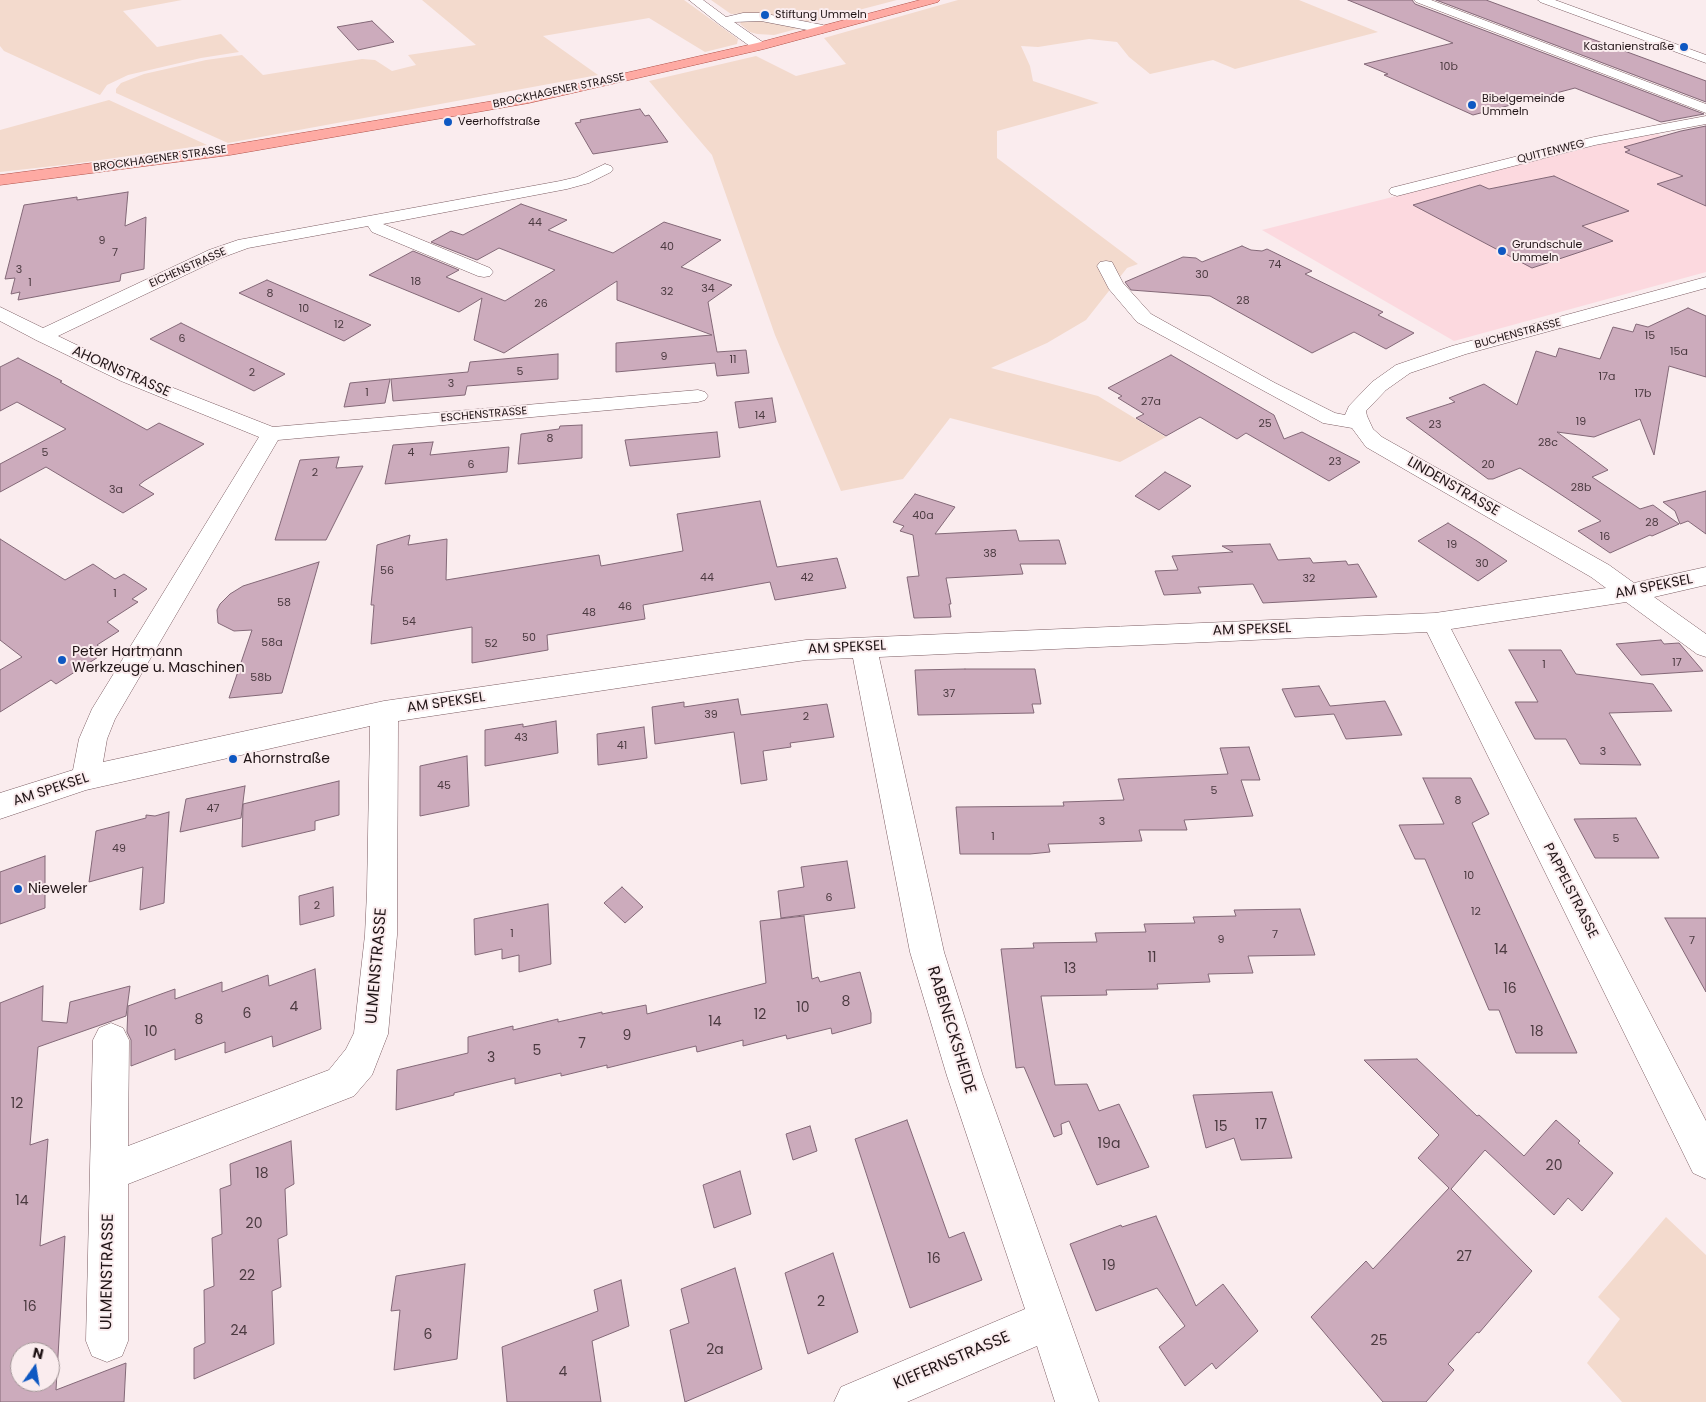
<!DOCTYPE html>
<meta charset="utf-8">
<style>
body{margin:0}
#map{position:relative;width:1706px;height:1402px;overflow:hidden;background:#faecee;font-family:Poppins,sans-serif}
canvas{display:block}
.north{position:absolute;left:10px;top:1342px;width:50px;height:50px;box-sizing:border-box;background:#faecee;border:1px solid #a39698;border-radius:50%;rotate:13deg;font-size:14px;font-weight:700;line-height:20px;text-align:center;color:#201416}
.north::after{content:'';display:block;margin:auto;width:18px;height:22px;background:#0e58c2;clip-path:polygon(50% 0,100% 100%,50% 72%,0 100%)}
</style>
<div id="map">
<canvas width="1706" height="1402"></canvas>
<div class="north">N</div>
</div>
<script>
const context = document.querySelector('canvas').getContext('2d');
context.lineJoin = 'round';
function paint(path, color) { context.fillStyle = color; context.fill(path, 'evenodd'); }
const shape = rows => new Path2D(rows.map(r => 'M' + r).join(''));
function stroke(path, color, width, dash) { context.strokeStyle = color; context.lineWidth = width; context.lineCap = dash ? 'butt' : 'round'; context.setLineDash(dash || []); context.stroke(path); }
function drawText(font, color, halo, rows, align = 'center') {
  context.font = font + ' Poppins,sans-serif'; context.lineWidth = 4; context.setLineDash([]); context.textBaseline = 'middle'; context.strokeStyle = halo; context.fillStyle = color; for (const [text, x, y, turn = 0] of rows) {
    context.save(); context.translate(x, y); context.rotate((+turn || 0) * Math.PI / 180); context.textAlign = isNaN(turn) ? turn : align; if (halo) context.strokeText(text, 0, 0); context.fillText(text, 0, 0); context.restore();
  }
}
paint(shape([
 [1657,134,1706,154,1706,272,1454,341,1262,230,1606,143]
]), '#fcd9df');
paint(shape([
 [0,0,182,0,123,11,157,47,221,34,239,52,201,58,128,75,107,85,100,95,4,51,0,46],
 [422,0,684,0,738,39,737,44,705,52,649,18,543,36,598,75,228,143,116,93,116,89,121,83,144,74,206,60,242,55,263,75,362,59,375,60,392,71,416,65,408,55,476,45],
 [711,0,897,0,813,22,757,13,731,14],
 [958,0,1299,0,1378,32,1235,69,1213,60,1150,74,1129,57,1117,42,1089,39,1038,47,1021,46,1030,66,1033,81,1099,103,997,131,997,158,1138,264,1127,268,1086,320,1047,343,991,368,1098,396,1166,437,1120,462,950,418,903,479,841,491,775,335,712,155,649,81,756,56,796,76,846,64,824,38],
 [754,18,804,27,774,35,757,34,750,32,740,24,741,22],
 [109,100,207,145,72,164,0,172,0,130],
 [1666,1217,1706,1255,1706,1402,1622,1402,1587,1363,1620,1319,1598,1297]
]), '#f3dacd');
const building = shape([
 [1348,0,1412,0,1415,4,1704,114,1661,122,1575,88,1473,115,1384,75,1388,74,1364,64,1453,43,1348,0],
 [1436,0,1486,0,1706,81,1706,102,1436,0],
 [372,21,394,42,358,50,337,27,372,21],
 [640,109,645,116,649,115,668,142,593,154,575,123,581,122,580,120,640,109],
 [1706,126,1706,206,1657,184,1683,176,1625,152,1630,150,1624,147,1681,131,1706,126],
 [1554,176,1629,211,1582,226,1613,241,1532,268,1413,205,1480,185,1489,189,1554,176],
 [128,192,125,226,146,217,144,269,121,274,120,281,18,300,20,292,11,294,15,278,5,279,24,205,77,197,77,200,128,192],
 [521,204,567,220,548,230,613,253,664,222,721,240,681,267,732,285,708,302,717,352,746,350,749,373,717,376,715,363,616,372,616,343,712,335,617,300,617,281,504,353,474,340,482,298,459,312,369,275,413,251,459,270,446,277,505,301,555,270,499,248,477,260,431,242,451,231,463,235,521,204],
 [1242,246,1251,250,1262,251,1267,249,1312,271,1305,274,1383,312,1378,315,1414,333,1386,349,1354,332,1312,353,1210,296,1131,290,1125,282,1183,257,1196,258,1202,262,1242,246],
 [267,280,371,325,344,341,239,293,267,280],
 [1688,308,1706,316,1706,377,1669,366,1654,455,1640,419,1594,437,1557,432,1608,470,1592,477,1640,509,1653,505,1679,524,1652,536,1650,535,1610,553,1578,531,1601,521,1548,486,1520,468,1493,479,1488,479,1406,418,1455,402,1449,398,1484,384,1517,405,1536,351,1556,357,1559,348,1600,359,1613,327,1633,332,1636,324,1648,327,1688,308],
 [181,323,215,340,285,374,254,391,150,339,181,323],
 [558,354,558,379,467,386,465,395,393,401,391,379,468,372,470,362,558,354],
 [1171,355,1274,415,1284,439,1302,432,1360,462,1329,481,1246,433,1237,439,1200,417,1166,436,1136,418,1144,414,1118,398,1122,396,1108,388,1171,355],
 [18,358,62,381,60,382,147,430,159,423,204,444,144,481,139,485,154,494,123,513,46,467,0,492,0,464,66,429,17,402,0,411,0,367,18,358],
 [390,379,385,403,344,407,350,383,390,379],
 [772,398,776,422,739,428,735,402,772,398],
 [582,425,582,458,518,464,521,434,559,429,560,426,582,425],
 [717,432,720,457,630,466,625,440,717,432],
 [433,442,430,455,509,447,507,472,385,484,393,445,433,442],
 [339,457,336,468,363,466,326,540,275,540,300,460,339,457],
 [1165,472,1191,486,1159,510,1135,496,1165,472],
 [1706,491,1706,534,1688,521,1680,524,1675,511,1663,502,1706,491],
 [915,494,955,507,935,534,1016,530,1019,541,1059,540,1066,564,1020,564,1023,574,946,578,951,604,949,604,951,617,914,618,907,577,919,576,913,535,900,531,904,526,893,522,915,494],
 [760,501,777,567,837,558,846,588,775,600,770,582,643,605,645,619,547,635,548,650,472,663,472,627,371,644,374,605,371,605,377,545,410,535,408,545,447,539,446,580,599,555,601,566,683,551,677,514,760,501],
 [1448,523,1477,541,1507,561,1478,581,1418,541,1448,523],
 [0,539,65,580,93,564,115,579,124,574,147,589,132,599,138,602,107,622,119,631,97,645,106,652,56,684,51,680,0,712,0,670,22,657,0,640,0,539],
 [1270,544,1278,560,1310,558,1313,563,1346,561,1348,565,1358,564,1377,597,1263,603,1253,584,1198,587,1201,593,1164,595,1155,571,1178,570,1172,556,1233,552,1222,546,1270,544],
 [319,562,282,693,229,698,252,630,234,631,218,623,217,610,220,604,230,594,243,586,319,562],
 [1661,640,1664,644,1679,643,1703,671,1641,675,1616,644,1661,640],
 [1509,650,1561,650,1576,674,1653,684,1672,711,1609,713,1641,765,1580,764,1566,739,1535,739,1515,702,1538,702,1509,650],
 [965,669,1035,669,1041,704,1032,704,1034,713,918,715,915,670,965,669],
 [1319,686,1330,706,1385,701,1402,735,1346,739,1334,714,1295,717,1282,689,1319,686],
 [738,699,741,715,827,704,834,737,790,743,791,747,763,751,767,780,741,784,734,732,655,744,652,707,684,702,684,707,738,699],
 [556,721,558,753,485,766,485,730,523,724,523,727,556,721],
 [644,727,647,758,598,765,597,734,644,727],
 [1249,747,1260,780,1241,780,1253,816,1184,820,1187,830,1139,830,1142,841,1048,844,1050,852,1030,854,960,854,956,807,1064,806,1063,802,1124,800,1118,779,1228,774,1220,748,1249,747],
 [467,756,469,806,420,816,420,766,467,756],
 [1423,778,1471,778,1489,814,1472,823,1577,1053,1516,1053,1499,1010,1489,1010,1425,859,1415,859,1399,825,1444,824,1423,778],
 [339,781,339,815,315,821,315,830,242,847,243,804,339,781],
 [245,786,241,818,180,832,186,799,245,786],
 [169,812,164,903,140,910,143,867,89,882,96,831,146,818,146,815,155,816,169,812],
 [1636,818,1659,858,1595,858,1574,819,1636,818],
 [45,856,45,908,0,924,0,872,45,856],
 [847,861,855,908,781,918,778,891,804,887,801,867,847,861],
 [333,887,334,916,300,925,299,896,333,887],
 [622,887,643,907,625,923,604,903,622,887],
 [548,904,551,964,519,972,519,955,502,959,502,949,475,955,474,919,548,904],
 [1300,909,1315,955,1248,956,1253,973,1208,974,1210,982,1157,984,1158,989,1106,990,1107,995,1041,996,1055,1085,1087,1084,1099,1111,1119,1104,1149,1167,1097,1185,1069,1121,1061,1124,1062,1134,1054,1137,1024,1067,1016,1068,1001,949,1034,948,1033,943,1097,942,1095,933,1146,932,1144,924,1195,923,1193,917,1236,916,1234,910,1300,909],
 [804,916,812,979,818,977,820,982,860,972,871,1013,871,1023,832,1034,831,1028,787,1039,786,1035,743,1046,743,1040,697,1052,696,1046,607,1068,607,1065,561,1076,561,1073,515,1084,515,1078,454,1093,454,1095,396,1110,397,1070,468,1053,468,1037,513,1026,513,1030,558,1019,558,1022,602,1012,602,1014,646,1005,647,1014,766,983,760,921,804,916],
 [1665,918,1706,918,1706,992,1665,918],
 [315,969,321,1029,273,1047,272,1036,225,1053,225,1042,175,1060,175,1049,131,1066,131,1040,127,1032,128,1006,175,989,175,999,222,982,222,992,268,975,269,986,315,969],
 [43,986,42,1021,67,1023,70,1002,130,986,126,1016,38,1047,30,1145,48,1139,40,1246,65,1236,56,1390,126,1363,124,1402,0,1402,0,1003,43,986],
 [20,1352,50,1352,50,1382,20,1382,20,1352],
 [1417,1059,1477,1116,1479,1115,1524,1156,1556,1120,1580,1141,1578,1143,1613,1173,1582,1211,1568,1198,1554,1215,1485,1150,1451,1189,1532,1271,1479,1333,1477,1332,1448,1364,1454,1370,1426,1402,1383,1402,1311,1317,1366,1261,1373,1269,1449,1188,1418,1158,1439,1135,1364,1060,1417,1059],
 [1272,1092,1292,1158,1241,1160,1234,1138,1206,1148,1193,1095,1272,1092],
 [907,1120,949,1238,964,1232,982,1280,910,1308,855,1139,907,1120],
 [810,1126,817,1151,793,1160,786,1134,810,1126],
 [291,1141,294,1184,285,1189,287,1235,278,1239,281,1287,272,1291,274,1344,194,1379,194,1348,205,1343,204,1290,214,1286,212,1238,222,1234,220,1189,231,1185,230,1164,291,1141],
 [740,1171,751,1214,714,1228,703,1185,740,1171],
 [1156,1216,1196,1306,1223,1284,1258,1331,1216,1369,1212,1363,1185,1386,1159,1347,1185,1326,1157,1288,1096,1311,1070,1244,1121,1225,1122,1227,1156,1216],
 [833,1253,858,1332,808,1354,785,1273,833,1253],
 [465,1264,457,1359,394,1370,400,1310,391,1311,396,1276,465,1264],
 [735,1268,762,1369,685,1402,670,1330,689,1323,681,1289,735,1268],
 [621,1280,629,1326,592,1341,601,1402,507,1402,502,1347,598,1311,594,1290,621,1280]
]);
paint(building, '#ccabbc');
stroke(building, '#836877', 1);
const minor = shape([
 [689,0,703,0,726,17,743,13,761,13,823,25,829,29,823,33,761,21,734,22,764,43,765,46,759,50,754,49,719,24,689,0],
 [1414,0,1431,0,1706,104,1706,113,1416,2,1414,0],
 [1538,0,1555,0,1706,55,1706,63,1540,2,1538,0],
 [1706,116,1706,124,1595,145,1397,196,1391,194,1389,191,1391,188,1594,137,1706,116],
 [605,164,611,166,613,169,611,172,589,183,567,189,383,224,490,268,493,272,490,276,484,277,478,276,372,232,368,226,248,248,221,258,58,336,135,373,273,427,698,390,705,392,708,396,705,400,698,402,278,440,115,719,107,739,103,762,384,701,806,640,1435,613,1606,588,1591,577,1366,447,1352,428,1323,423,1137,322,1109,289,1097,266,1100,262,1106,261,1112,262,1123,283,1151,314,1275,383,1335,413,1345,415,1349,406,1372,382,1396,365,1452,346,1706,277,1706,288,1466,354,1410,373,1386,390,1366,411,1367,416,1373,429,1382,437,1609,565,1634,583,1706,567,1706,585,1654,597,1706,634,1706,657,1697,654,1626,602,1451,629,1706,1121,1706,1179,1693,1173,1427,632,879,657,944,952,983,1076,1099,1402,1055,1402,1037,1346,907,1402,834,1402,841,1387,1025,1309,947,1076,910,952,853,658,806,660,398,721,397,935,388,1034,372,1075,354,1096,128,1184,128,1341,122,1356,107,1362,92,1356,86,1341,93,1040,99,1028,111,1023,123,1028,129,1040,128,1146,329,1070,346,1049,354,1033,365,935,367,892,370,726,86,790,0,819,0,793,73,770,79,739,92,709,259,437,121,381,36,340,0,321,0,307,43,328,209,250,238,240,560,181,577,177,605,164]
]);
const major = shape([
 [920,0,940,0,938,2,764,49,529,103,230,155,0,185,0,175,230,145,529,95,757,43,920,0]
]);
stroke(minor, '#7c5d63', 1);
stroke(major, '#b05149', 1);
paint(minor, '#fff');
paint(major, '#feaaa3');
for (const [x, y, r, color] of [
 [765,15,5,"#0e58c2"],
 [1684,47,5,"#0e58c2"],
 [1472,105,5,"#0e58c2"],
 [448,122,5,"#0e58c2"],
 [1502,251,5,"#0e58c2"],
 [62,660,5,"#0e58c2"],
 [233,759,5,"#0e58c2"],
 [18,889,5,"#0e58c2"]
]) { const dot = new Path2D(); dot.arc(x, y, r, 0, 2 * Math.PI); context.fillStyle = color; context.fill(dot); stroke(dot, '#faecee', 2); }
drawText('11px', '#201416', '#faecee', [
 ["Stiftung Ummeln",775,15],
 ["Kastanienstraße",1674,47,"right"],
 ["Bibelgemeinde",1482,99],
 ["Ummeln",1482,112],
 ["Veerhoffstraße",458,122],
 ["Grundschule",1512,245],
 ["Ummeln",1512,258]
], 'left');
drawText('11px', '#4b3a40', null, [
 ["10b",1449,67],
 ["44",535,223],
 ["9",102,241],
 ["40",667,247],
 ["7",115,253],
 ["74",1275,265],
 ["3",19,270],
 ["30",1202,275],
 ["18",416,282],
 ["1",30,283],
 ["34",708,289],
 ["32",667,292],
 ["8",270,294],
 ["28",1243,301],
 ["26",541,304],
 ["10",304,309],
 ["12",339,325],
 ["15",1650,336],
 ["6",182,339],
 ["15a",1679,352],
 ["9",664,357],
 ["11",733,360],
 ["5",520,372],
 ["2",252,373],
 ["17a",1607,377],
 ["3",451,384],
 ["1",367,393],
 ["17b",1643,394],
 ["27a",1151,402],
 ["14",760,416],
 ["19",1581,422],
 ["25",1265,424],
 ["23",1435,425],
 ["8",550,439],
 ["28c",1548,443],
 ["5",45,453],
 ["4",411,453],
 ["23",1335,462],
 ["6",471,465],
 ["20",1488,465],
 ["2",315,473],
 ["28b",1581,488],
 ["3a",116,490],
 ["40a",923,516],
 ["28",1652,523],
 ["16",1605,537],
 ["19",1452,545],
 ["38",990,554],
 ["30",1482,564],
 ["56",387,571],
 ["44",707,578],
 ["42",807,578],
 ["32",1309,579],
 ["1",115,594],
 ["58",284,603],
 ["46",625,607],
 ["48",589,613],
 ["54",409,622],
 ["50",529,638],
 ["58a",272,643],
 ["52",491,644],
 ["17",1677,663],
 ["1",1544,665],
 ["58b",261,678],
 ["37",949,694],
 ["39",711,715],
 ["2",806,717],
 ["43",521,738],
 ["41",622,746],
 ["3",1603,752],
 ["45",444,786],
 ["5",1214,791],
 ["8",1458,801],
 ["47",213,809],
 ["3",1102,822],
 ["1",993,837],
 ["5",1616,839],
 ["49",119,849],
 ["10",1469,876],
 ["6",829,898],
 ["2",317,906],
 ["12",1476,912],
 ["1",512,934],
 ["7",1275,935],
 ["9",1221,940],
 ["7",1692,941]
]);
drawText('11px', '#201416', '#faecee', [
 ["BROCKHAGENER STRASSE",559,91,-12],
 ["QUITTENWEG",1551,152,-14],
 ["BROCKHAGENER STRASSE",160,159,-8],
 ["EICHENSTRASSE",188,268,-24],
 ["BUCHENSTRASSE",1518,334,-15],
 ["ESCHENSTRASSE",484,415,-5]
]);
drawText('14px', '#201416', '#faecee', [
 ["AHORNSTRASSE",121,372,24],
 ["LINDENSTRASSE",1453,487,30],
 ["AM SPEKSEL",1654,587,-11],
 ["AM SPEKSEL",1252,630,-2],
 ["AM SPEKSEL",847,648,-3],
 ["AM SPEKSEL",446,703,-8],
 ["AM SPEKSEL",51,790,-18],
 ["PAPPELSTRASSE",1570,891,63]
]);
drawText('14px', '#201416', '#faecee', [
 ["Peter Hartmann",72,652],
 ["Werkzeuge u. Maschinen",72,668],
 ["Ahornstraße",243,759],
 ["Nieweler",28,889]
], 'left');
drawText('14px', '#4b3a40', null, [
 ["14",1501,950],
 ["11",1152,958],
 ["13",1070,969],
 ["16",1510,989],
 ["8",846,1002],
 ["4",294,1007],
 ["10",803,1008],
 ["6",247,1014],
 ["12",760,1015],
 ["8",199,1020],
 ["14",715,1022],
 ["10",151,1032],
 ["18",1537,1032],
 ["9",627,1036],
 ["7",582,1044],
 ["5",537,1051],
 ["3",491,1058],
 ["12",17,1104],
 ["17",1261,1125],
 ["15",1221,1127],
 ["19a",1109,1144],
 ["20",1554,1166],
 ["18",262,1174],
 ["14",22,1201],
 ["20",254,1224],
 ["27",1464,1257],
 ["16",934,1259],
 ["19",1109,1266],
 ["22",247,1276],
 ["2",821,1302],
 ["16",30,1307],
 ["24",239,1331],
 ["6",428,1335],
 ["25",1379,1341],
 ["2a",715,1350],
 ["4",563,1372]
]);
drawText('16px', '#201416', '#faecee', [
 ["ULMENSTRASSE",377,966,-85],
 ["RABENECKSHEIDE",951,1030,73],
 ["ULMENSTRASSE",108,1272,-89],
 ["KIEFERNSTRASSE",952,1361,-23]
]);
</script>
